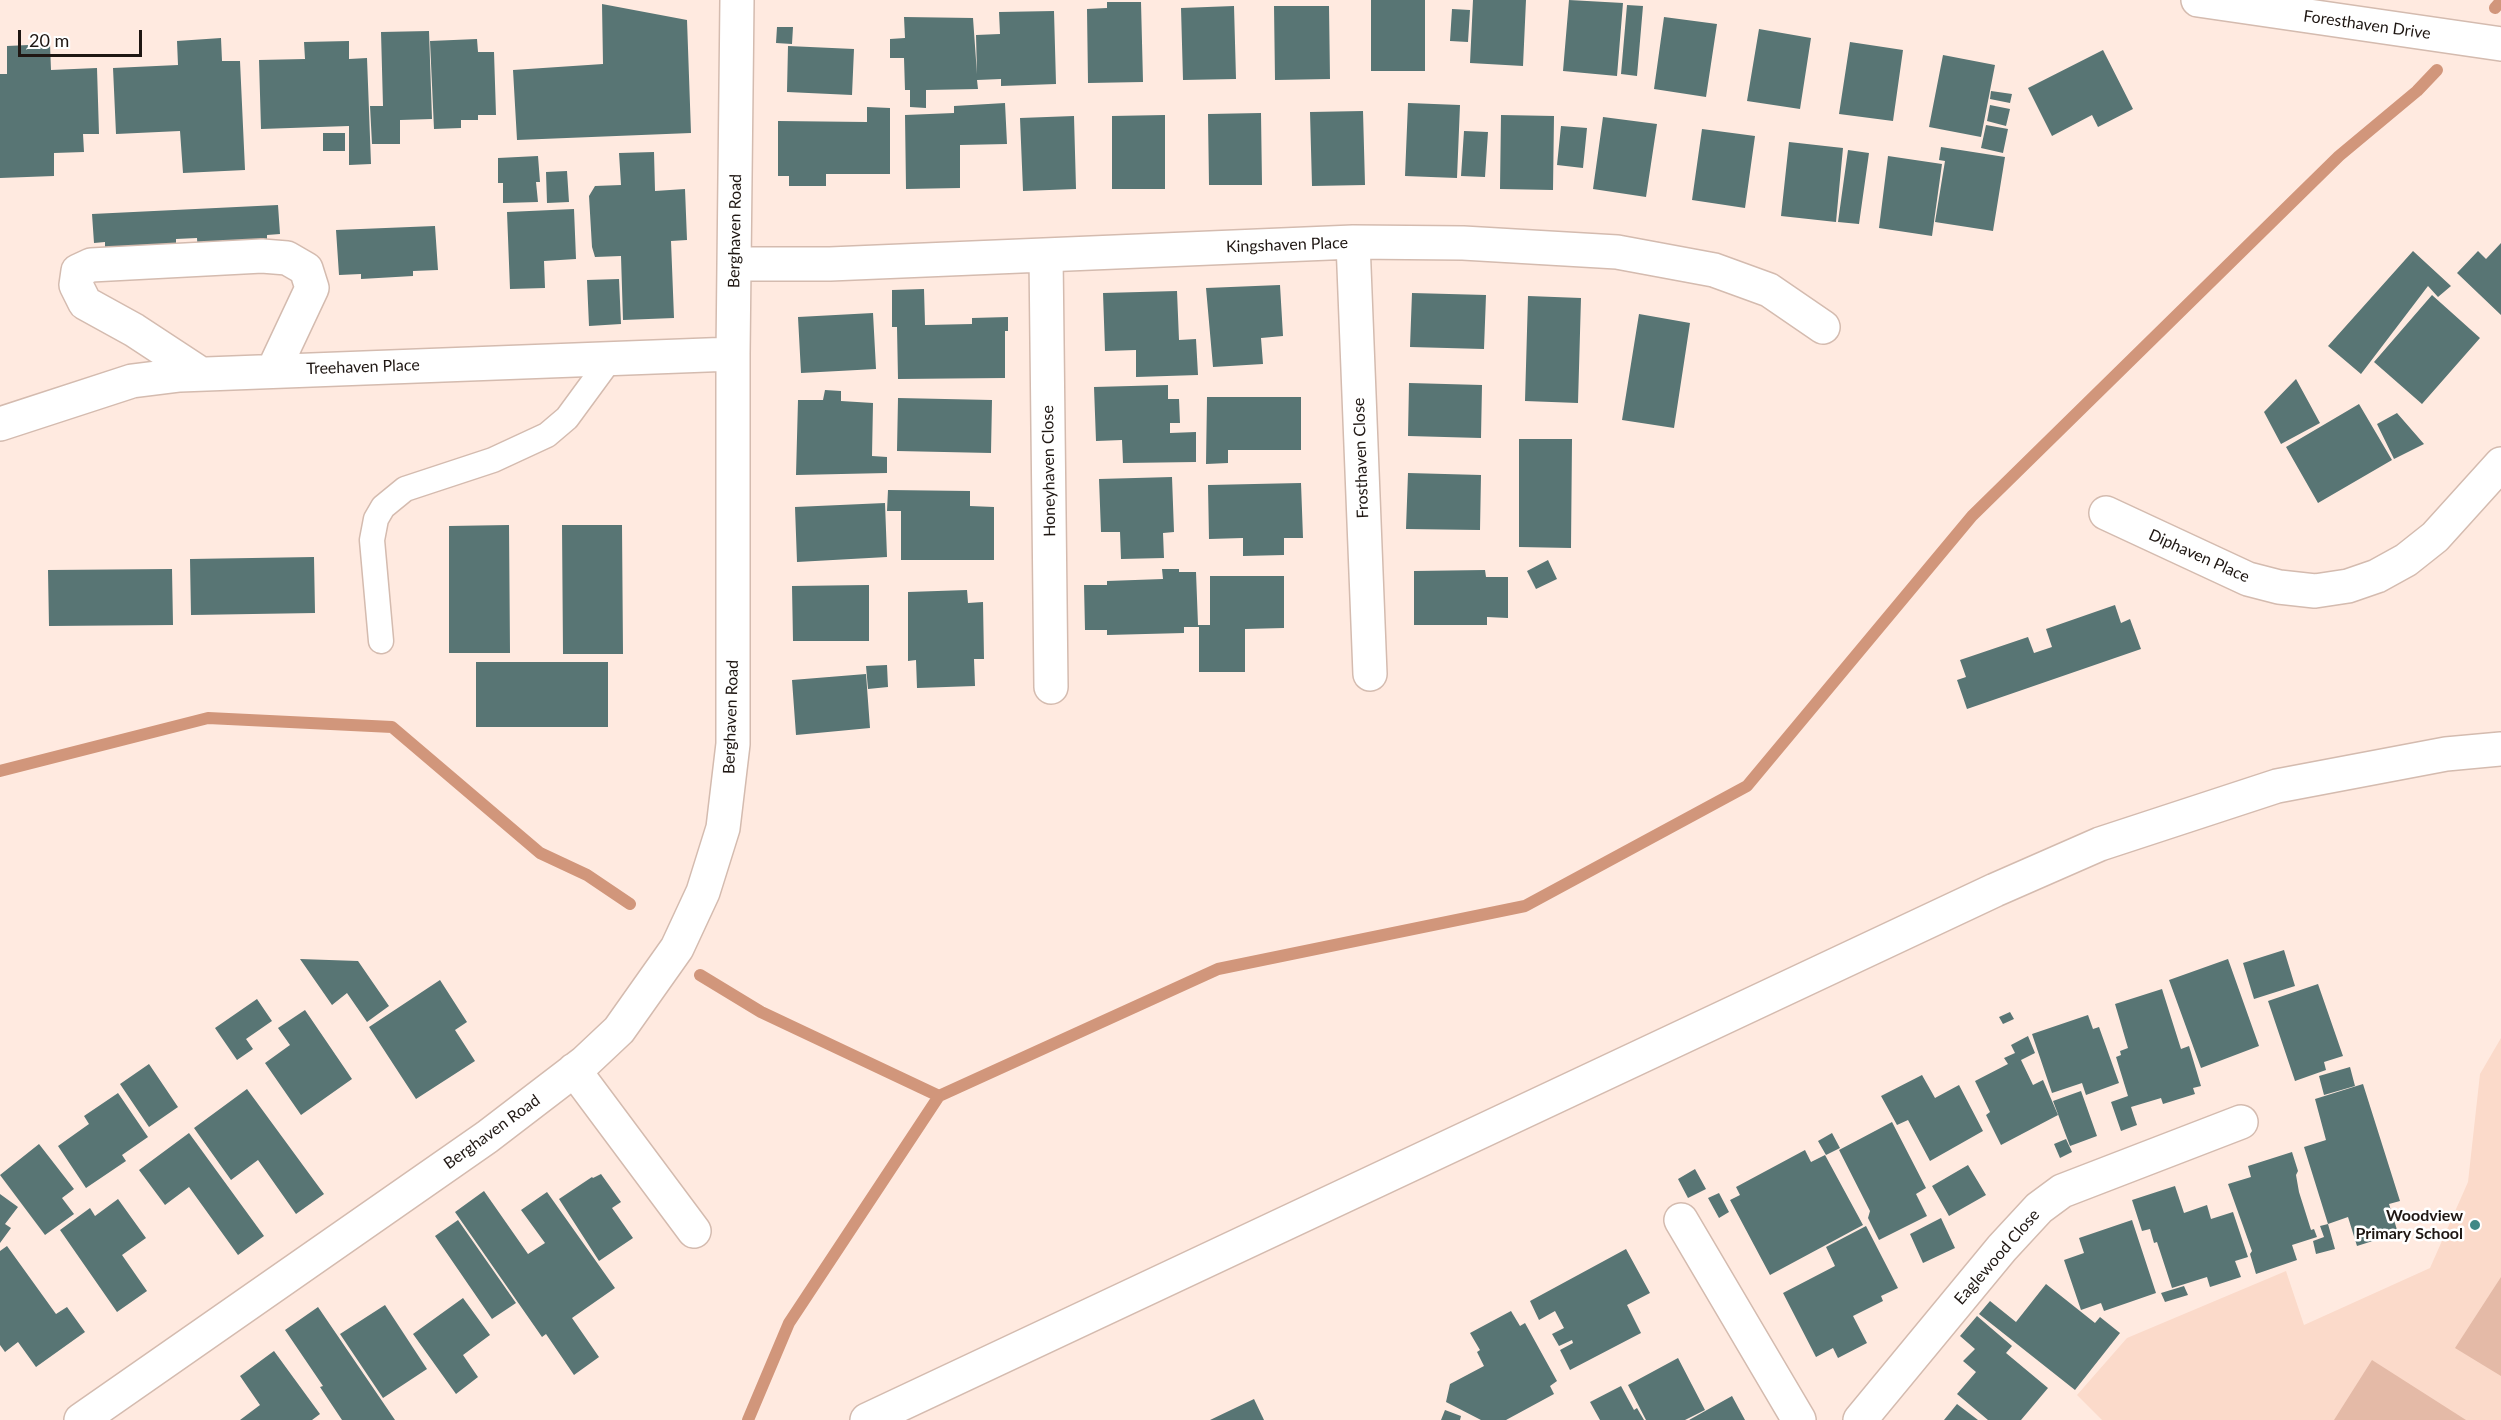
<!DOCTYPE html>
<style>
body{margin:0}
#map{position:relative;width:2501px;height:1420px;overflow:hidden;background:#ffeae0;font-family:Lato,sans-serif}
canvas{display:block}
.scale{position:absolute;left:18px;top:30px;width:124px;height:27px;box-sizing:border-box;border:3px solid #1f1713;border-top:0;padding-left:8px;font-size:18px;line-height:21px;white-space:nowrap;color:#1f1713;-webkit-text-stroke:4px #fff;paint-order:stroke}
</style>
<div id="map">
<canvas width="2501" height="1420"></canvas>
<div class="scale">20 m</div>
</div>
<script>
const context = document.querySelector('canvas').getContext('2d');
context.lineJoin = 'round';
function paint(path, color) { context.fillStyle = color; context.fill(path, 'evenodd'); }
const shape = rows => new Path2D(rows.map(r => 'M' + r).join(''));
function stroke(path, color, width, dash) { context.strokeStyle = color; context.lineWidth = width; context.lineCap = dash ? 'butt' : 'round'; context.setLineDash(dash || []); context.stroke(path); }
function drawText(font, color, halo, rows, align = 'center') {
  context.font = font + ' Lato,sans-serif'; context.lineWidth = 5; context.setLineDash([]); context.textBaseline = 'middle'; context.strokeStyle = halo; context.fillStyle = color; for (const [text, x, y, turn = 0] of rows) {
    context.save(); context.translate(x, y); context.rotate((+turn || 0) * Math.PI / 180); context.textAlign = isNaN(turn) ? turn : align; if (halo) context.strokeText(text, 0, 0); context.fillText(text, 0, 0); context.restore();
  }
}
paint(shape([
 [2501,1038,2501,1420,2102,1420,2077,1395,2127,1338,2286,1271,2304,1325,2430,1268,2468,1182,2480,1074]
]), '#fbdaca');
paint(shape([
 [2501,1277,2501,1376,2455,1348],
 [2372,1360,2466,1420,2334,1420]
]), '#e4baa7');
stroke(shape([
 [2495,8,2501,1],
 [0,771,208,718,392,727,540,853,587,875,630,904],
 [700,975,761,1012,939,1096,1218,969,1525,906,1747,786,1972,516,2339,156,2417,91,2437,70],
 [748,1420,789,1323,939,1096]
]), '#d1967b', 12);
paint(shape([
 [1371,0,1425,0,1425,71,1371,71],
 [1473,0,1526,0,1523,66,1470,63],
 [1569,0,1623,3,1617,76,1563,71],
 [1107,2,1141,2,1143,82,1088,83,1087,9,1107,8],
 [602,4,687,20,691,133,517,140,513,70,603,64],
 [1627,5,1643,6,1637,76,1621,74],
 [1234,6,1236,79,1183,80,1181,8],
 [1274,6,1329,6,1330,79,1275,80],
 [1452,9,1470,10,1468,42,1450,41],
 [1054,11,1056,84,1001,86,1001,79,977,80,978,89,926,90,926,108,910,107,910,90,905,90,904,58,890,58,890,39,905,38,904,17,973,18,977,74,976,35,1000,34,999,12],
 [1664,17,1717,24,1706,97,1654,89],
 [777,27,793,27,792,44,776,43],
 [1759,29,1811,38,1800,109,1747,101],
 [429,31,432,119,400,120,400,144,372,144,370,106,383,106,381,32],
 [221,38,222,61,240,61,245,170,183,173,180,131,116,134,113,68,178,65,177,41],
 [477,39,478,52,494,52,496,115,478,115,478,120,461,120,461,128,434,129,430,41],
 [349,41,349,59,367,58,371,164,349,165,349,126,261,129,259,60,305,59,304,42],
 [1850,42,1903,50,1893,121,1839,114],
 [50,44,51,70,97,68,99,134,83,134,84,152,54,153,54,176,0,178,0,74,7,74,7,46],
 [788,46,854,49,852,95,787,92],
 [2103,50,2133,109,2098,127,2092,115,2052,136,2028,88],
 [1943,55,1995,65,1981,137,1929,127],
 [1991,91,2012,94,2010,103,1990,99],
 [1005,103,1007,144,960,145,960,188,906,189,905,115,954,113,954,106],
 [1408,103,1460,105,1457,178,1405,176],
 [1990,105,2010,109,2006,126,1987,121],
 [867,107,890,108,890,174,826,174,826,186,789,186,789,176,778,176,778,121,867,122],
 [1363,111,1365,185,1312,186,1310,112],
 [1261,113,1262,185,1209,185,1208,114],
 [1165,115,1165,189,1112,189,1112,116],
 [1501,115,1554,116,1553,190,1500,189],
 [1074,116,1076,189,1023,191,1020,118],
 [1603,117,1657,124,1646,197,1593,189],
 [1986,125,2008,129,2003,153,1981,148],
 [1561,126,1587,128,1583,168,1557,165],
 [1702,129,1755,136,1745,208,1692,200],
 [1464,131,1488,132,1485,177,1461,176],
 [323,133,345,133,345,151,323,151],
 [1789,142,1843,148,1836,222,1781,216],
 [1941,147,2005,157,1993,231,1935,222,1945,161,1939,160],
 [1848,150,1869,153,1859,224,1838,222],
 [654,152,655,191,685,189,687,240,671,241,674,318,623,320,621,256,595,257,592,247,589,196,595,186,621,185,619,153],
 [538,156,540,182,536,182,538,202,503,203,503,183,498,183,498,158],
 [1888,156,1942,164,1932,236,1879,228],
 [567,171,569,202,547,203,546,172],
 [278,205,280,234,267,235,267,251,198,254,197,238,176,239,176,255,105,259,105,242,94,243,92,214],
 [574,209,576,259,544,261,545,288,510,289,507,212],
 [435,226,438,270,413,271,413,276,361,279,361,274,339,275,336,230],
 [2501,243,2501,315,2457,273,2478,251,2486,259],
 [2413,251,2451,286,2438,297,2428,286,2361,374,2328,346],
 [619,279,621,324,589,326,587,280],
 [1280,285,1283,336,1261,338,1263,364,1213,367,1206,288],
 [924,289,925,325,972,324,972,318,1008,317,1008,331,1005,331,1005,378,898,379,897,327,892,327,892,290],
 [1177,291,1179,340,1196,339,1198,375,1136,377,1136,350,1105,351,1103,293],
 [1412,293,1486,295,1484,349,1410,347],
 [2432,295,2480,338,2422,404,2374,362],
 [1528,296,1581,298,1578,403,1525,401],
 [873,313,876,369,801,373,798,317],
 [1639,314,1690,323,1674,428,1622,420],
 [2296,379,2320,423,2281,444,2264,412],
 [1409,383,1482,385,1481,438,1408,436],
 [1168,385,1168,399,1179,399,1180,423,1170,423,1170,433,1196,432,1196,462,1123,463,1122,440,1096,441,1094,387],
 [825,390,841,391,841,401,873,403,872,456,887,457,887,473,796,475,798,400,823,400],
 [1207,397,1301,397,1301,450,1228,450,1228,463,1206,464],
 [898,398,992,400,991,453,897,451],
 [2359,404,2392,460,2318,503,2286,447],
 [2397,413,2424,444,2394,459,2377,424],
 [1519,439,1572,439,1571,548,1519,547],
 [1408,473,1481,475,1480,530,1406,529],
 [1172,477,1174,532,1163,533,1164,558,1121,559,1120,532,1101,532,1099,479],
 [1301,483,1303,538,1284,538,1284,555,1243,556,1243,538,1209,539,1208,485],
 [888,490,970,491,970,506,994,507,994,560,901,560,901,511,887,511],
 [885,503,887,557,797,562,795,507],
 [509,525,510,653,449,653,449,526],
 [562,525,622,525,623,654,563,654],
 [314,557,315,613,191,615,190,559],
 [1548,560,1557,579,1536,589,1527,571],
 [172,569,173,625,49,626,48,570],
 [1162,569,1179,569,1179,572,1196,572,1198,625,1210,625,1210,576,1284,576,1284,628,1245,629,1245,672,1199,672,1199,627,1184,627,1184,633,1107,635,1107,630,1085,630,1084,585,1107,585,1107,581,1163,579],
 [1485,570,1486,577,1508,577,1508,618,1487,617,1487,625,1414,625,1414,571],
 [869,585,869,641,793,641,792,586],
 [967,590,968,603,983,602,984,659,974,659,975,686,917,688,916,660,908,661,908,592],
 [2115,605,2121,623,2130,619,2141,649,1967,709,1957,680,1966,677,1960,660,2028,637,2034,653,2052,647,2046,629],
 [476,662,608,662,608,727,476,727],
 [887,665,888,687,868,689,866,666],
 [866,674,870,728,796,735,792,680],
 [2284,950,2295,986,2254,999,2243,963],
 [300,959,358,961,389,1006,367,1022,347,993,332,1005],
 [2228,959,2259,1046,2201,1068,2169,980],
 [440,980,467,1022,455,1030,475,1061,416,1099,369,1027],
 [2318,984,2343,1056,2324,1062,2326,1070,2295,1081,2268,1001],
 [2162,989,2181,1049,2189,1046,2201,1086,2193,1088,2195,1094,2163,1104,2161,1098,2131,1107,2137,1125,2121,1131,2111,1102,2128,1096,2116,1057,2121,1055,2120,1051,2128,1048,2115,1004],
 [257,999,272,1021,246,1039,253,1049,237,1060,215,1028],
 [305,1010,352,1079,301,1115,265,1063,290,1045,278,1028],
 [2010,1012,2014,1019,2003,1024,1999,1017],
 [2088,1015,2093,1029,2099,1027,2119,1083,2086,1095,2082,1083,2052,1093,2032,1034],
 [2028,1036,2035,1053,2021,1060,2033,1085,2043,1080,2058,1115,2001,1145,1986,1115,1990,1112,1975,1081,2008,1064,2004,1058,2015,1053,2011,1045],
 [149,1064,178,1107,149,1127,120,1084],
 [2350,1067,2355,1086,2324,1095,2319,1076],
 [1922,1075,1935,1098,1959,1085,1983,1131,1930,1161,1908,1120,1897,1125,1881,1096],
 [2363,1084,2400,1201,2389,1204,2398,1233,2357,1246,2348,1217,2328,1224,2304,1147,2326,1140,2315,1099],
 [247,1089,324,1194,296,1214,258,1160,231,1180,194,1128],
 [2081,1091,2097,1136,2070,1146,2053,1101],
 [118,1093,148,1137,122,1155,126,1161,86,1188,58,1146,89,1124,84,1116],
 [1892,1122,1926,1188,1916,1194,1927,1216,1879,1240,1868,1218,1870,1211,1839,1150],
 [189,1133,264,1236,238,1255,189,1187,165,1205,139,1170],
 [1832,1133,1840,1148,1826,1155,1818,1141],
 [2066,1139,2072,1152,2060,1158,2054,1144],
 [39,1144,74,1189,62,1198,74,1214,45,1235,0,1175],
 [1805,1150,1811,1162,1825,1155,1863,1225,1770,1275,1730,1200,1740,1195,1736,1187],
 [2292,1152,2298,1171,2296,1175,2299,1192,2311,1230,2314,1229,2317,1237,2292,1245,2297,1260,2256,1274,2250,1254,2252,1251,2228,1184,2251,1177,2248,1166],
 [1968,1165,1986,1195,1949,1216,1932,1186],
 [1695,1169,1706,1189,1688,1198,1678,1179],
 [601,1174,621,1202,612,1208,633,1238,599,1261,559,1199,592,1177,593,1178],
 [2175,1186,2184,1213,2207,1205,2211,1219,2233,1212,2248,1257,2235,1261,2241,1277,2210,1287,2207,1277,2172,1288,2157,1242,2154,1243,2150,1229,2142,1231,2132,1200],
 [484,1191,528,1254,545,1243,521,1210,547,1192,615,1288,572,1318,599,1357,574,1375,546,1334,542,1337,455,1212],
 [1719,1193,1729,1212,1719,1218,1708,1198],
 [0,1194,18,1207,5,1224,11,1228,0,1243],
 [118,1199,146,1238,122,1255,147,1291,117,1312,60,1230,90,1208,95,1216],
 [1941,1218,1955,1248,1923,1263,1910,1234],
 [458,1220,516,1303,492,1319,435,1236],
 [2132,1220,2156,1293,2104,1311,2101,1303,2081,1310,2064,1260,2084,1253,2079,1238],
 [2328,1224,2335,1249,2316,1254,2313,1241,2324,1237,2320,1226],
 [1866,1226,1898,1288,1881,1296,1883,1301,1853,1316,1867,1343,1838,1358,1833,1348,1816,1357,1783,1293,1835,1266,1826,1247],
 [7,1246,56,1314,67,1307,85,1332,36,1367,18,1342,5,1352,0,1345,0,1251],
 [1626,1249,1650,1293,1627,1305,1641,1333,1570,1370,1560,1350,1573,1343,1572,1340,1559,1346,1552,1334,1564,1328,1555,1311,1539,1320,1530,1301],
 [2046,1284,2095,1323,2100,1317,2120,1333,2075,1390,1979,1314,1990,1301,2016,1322],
 [2184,1286,2188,1295,2165,1302,2161,1293],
 [463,1298,490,1335,463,1355,478,1377,456,1394,413,1334],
 [385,1305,427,1369,383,1398,340,1334],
 [318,1307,395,1420,342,1420,320,1387,323,1386,285,1330],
 [1511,1311,1520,1326,1525,1323,1557,1381,1550,1386,1554,1394,1506,1420,1481,1420,1446,1402,1450,1384,1484,1366,1477,1352,1480,1350,1470,1333],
 [1977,1316,2012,1346,2006,1353,2048,1388,2021,1420,1988,1420,1957,1394,1976,1372,1963,1361,1975,1349,1960,1336],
 [274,1351,320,1414,312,1420,240,1420,260,1405,240,1376],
 [1678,1358,1705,1410,1685,1420,1646,1420,1628,1385],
 [1621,1386,1634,1410,1637,1408,1644,1420,1600,1420,1590,1402],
 [1732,1396,1745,1420,1689,1420],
 [1254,1399,1264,1420,1210,1420],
 [1957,1404,1978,1420,1944,1420],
 [1445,1410,1461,1416,1460,1420,1441,1420]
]), '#587574');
const lane = shape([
 [381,641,372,540,376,519,383,507,405,489,493,460,547,435,567,418,611,358]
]);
const street = shape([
 [1353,242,1370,674],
 [1046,255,1051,687],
 [735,264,830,264,1353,242,1463,243,1617,252,1714,270,1769,290,1823,327],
 [201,374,134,330,85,303,76,285,78,271,91,265,262,256,287,258,306,269,312,288,273,371],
 [0,424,132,381,180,375,733,354],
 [2106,513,2248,579,2279,587,2315,591,2348,586,2377,576,2406,560,2435,537,2501,464],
 [574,1070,694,1231],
 [1681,1220,1799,1420],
 [81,1420,487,1137,585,1062,619,1030,677,948,703,892,723,828,733,744,733,354,737,0],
 [867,1420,1995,890,2100,844,2277,786,2446,754,2501,749],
 [1860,1420,2002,1248,2039,1208,2062,1191,2241,1122]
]);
const secondary = shape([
 [2198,0,2501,44]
]);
stroke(lane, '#d4bbaf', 27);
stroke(street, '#d4bbaf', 36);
stroke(secondary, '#d4bbaf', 36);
stroke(lane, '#fff', 24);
stroke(street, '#fff', 33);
stroke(secondary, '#fff', 33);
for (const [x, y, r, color] of [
 [2475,1225,6,"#408886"]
]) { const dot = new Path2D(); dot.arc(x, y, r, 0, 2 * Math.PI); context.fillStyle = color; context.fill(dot); stroke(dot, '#fff', 2); }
drawText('16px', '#1f1713', '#fff', [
 ["Foresthaven Drive",2367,25,8],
 ["Berghaven Road",735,231,-89],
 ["Kingshaven Place",1287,245,-2],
 ["Treehaven Place",363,367,-2],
 ["Frosthaven Close",1361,458,-92],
 ["Honeyhaven Close",1049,471,-91],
 ["Diphaven Place",2199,556,24],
 ["Berghaven Road",731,717,-88],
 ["Berghaven Road",492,1132,-36],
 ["Eaglewood Close",1997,1257,-49]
]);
drawText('bold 16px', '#1f1713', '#fff', [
 ["Woodview",2463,1216],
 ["Primary School",2463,1234]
], 'right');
</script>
